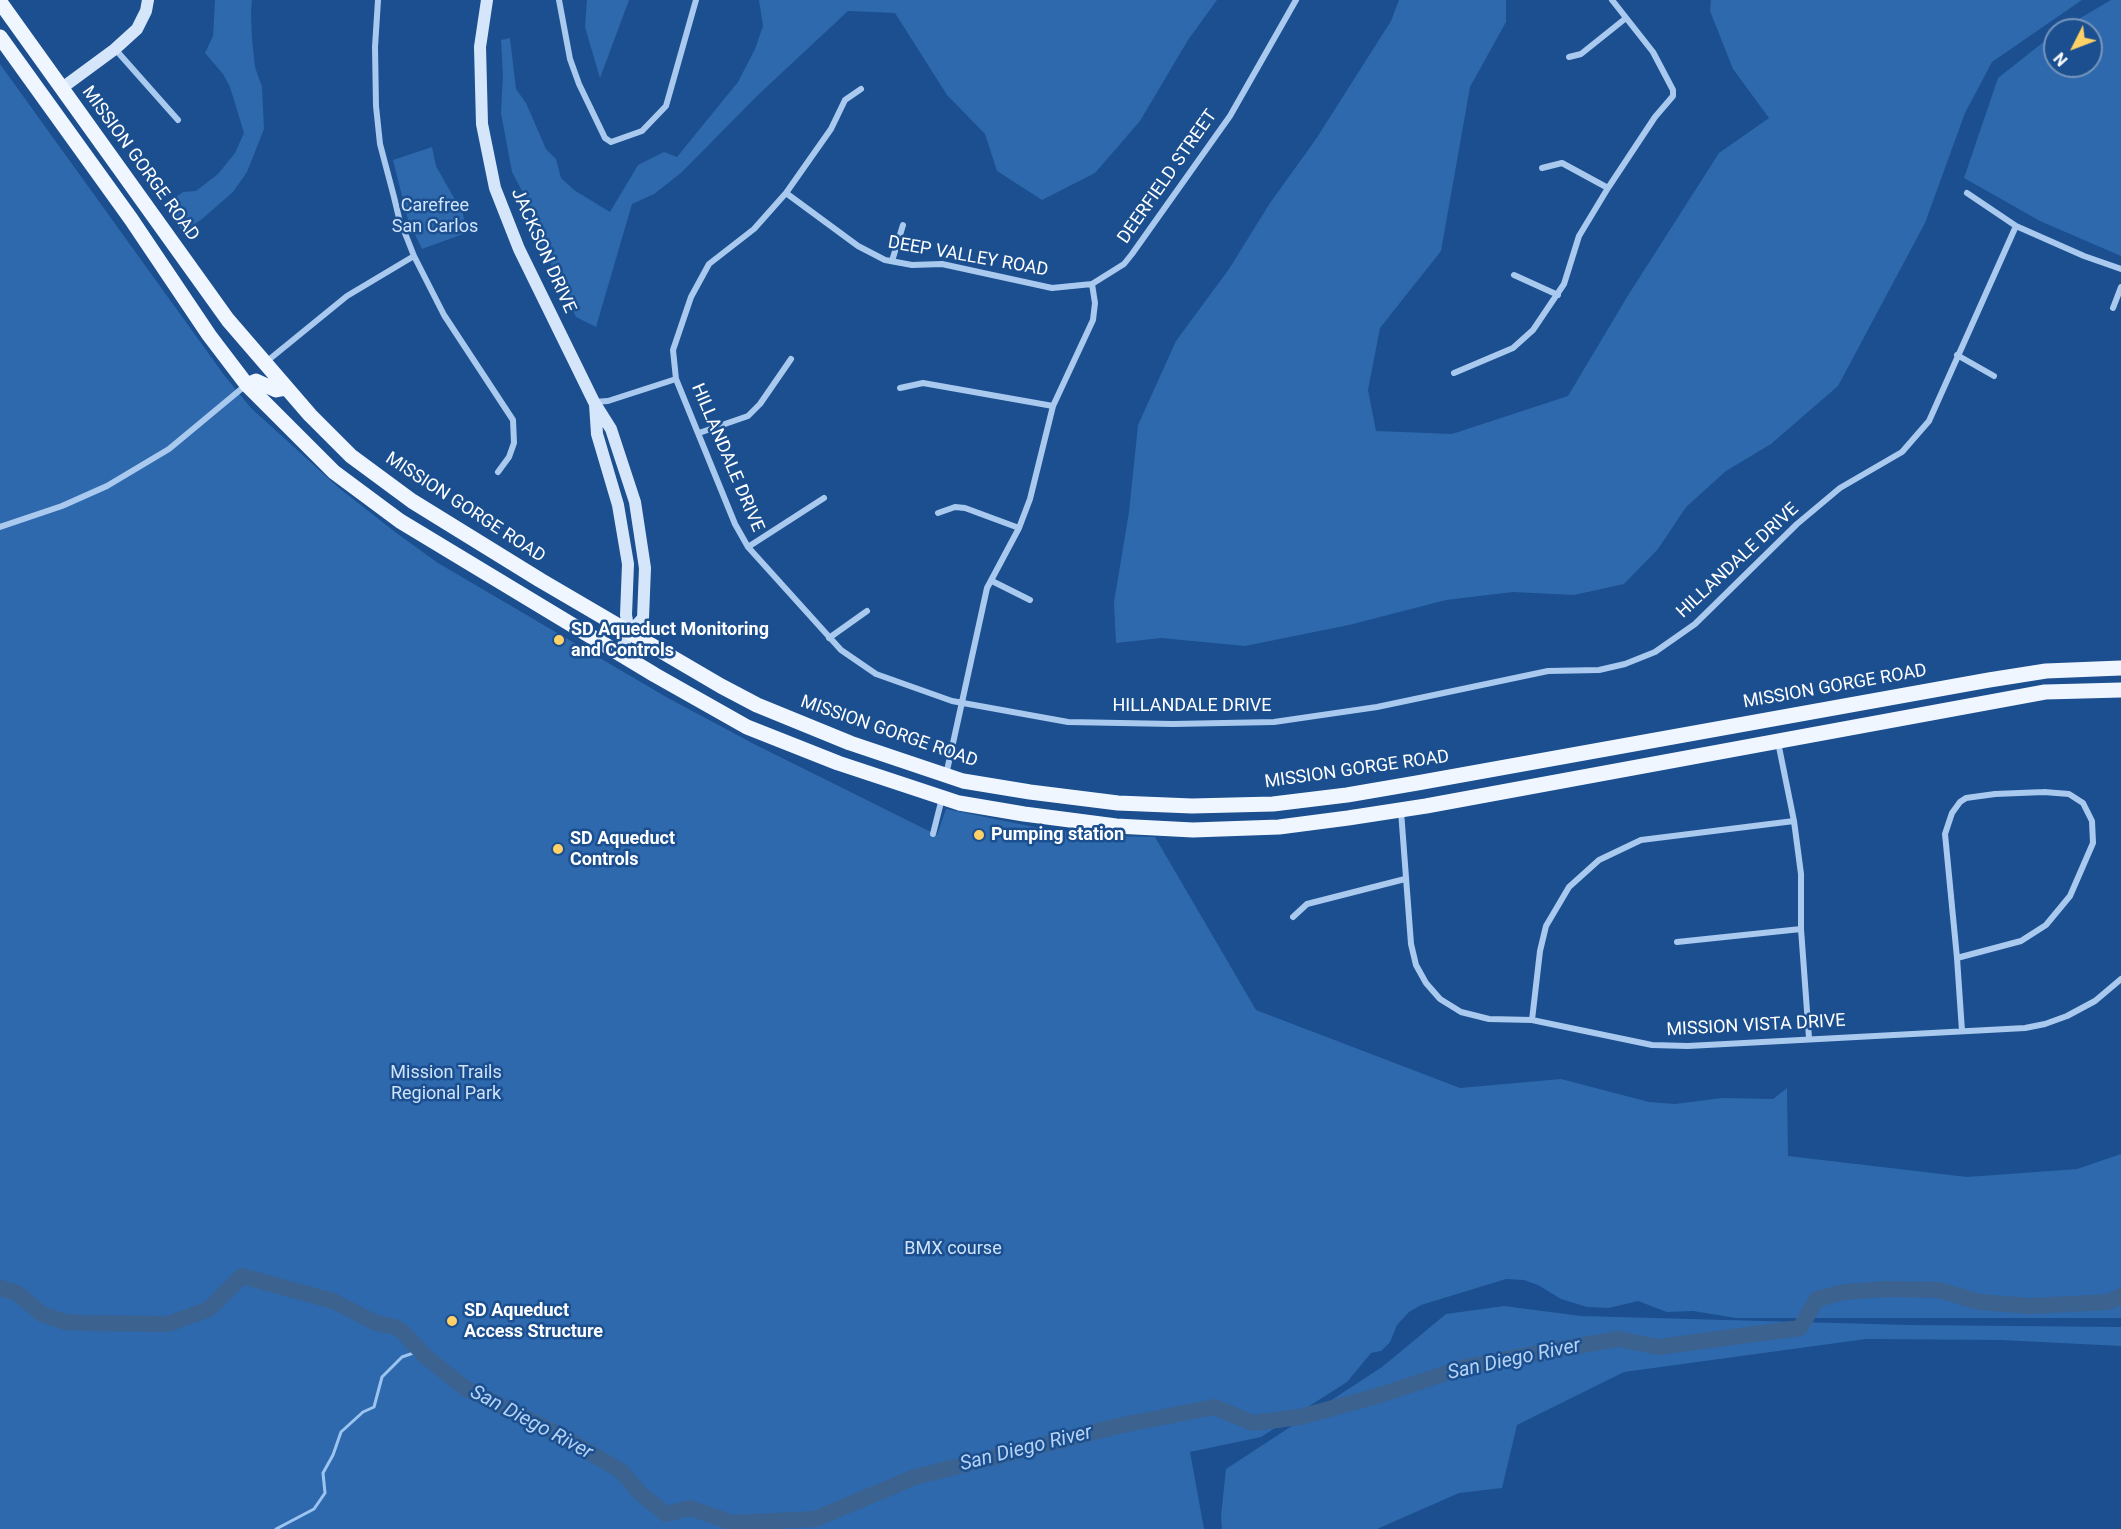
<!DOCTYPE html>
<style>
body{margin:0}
#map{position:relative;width:2121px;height:1529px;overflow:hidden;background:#1b4f8f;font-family:Roboto,sans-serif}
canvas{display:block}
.north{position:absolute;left:2043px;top:18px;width:60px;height:60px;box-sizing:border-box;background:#1b4f8f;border:2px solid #7695bc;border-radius:50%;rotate:228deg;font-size:16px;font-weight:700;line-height:24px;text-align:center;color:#fff}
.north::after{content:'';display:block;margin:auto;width:21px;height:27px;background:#ffd166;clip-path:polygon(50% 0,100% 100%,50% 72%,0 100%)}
</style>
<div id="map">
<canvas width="2121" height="1529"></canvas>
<div class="north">N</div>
</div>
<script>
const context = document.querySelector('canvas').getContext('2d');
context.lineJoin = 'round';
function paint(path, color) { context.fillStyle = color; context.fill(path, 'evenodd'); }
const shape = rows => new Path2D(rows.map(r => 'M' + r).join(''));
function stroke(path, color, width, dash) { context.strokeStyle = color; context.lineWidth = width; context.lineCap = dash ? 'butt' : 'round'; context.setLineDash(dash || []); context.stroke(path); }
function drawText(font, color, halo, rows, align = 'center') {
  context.font = font + ' Roboto,sans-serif'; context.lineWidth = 5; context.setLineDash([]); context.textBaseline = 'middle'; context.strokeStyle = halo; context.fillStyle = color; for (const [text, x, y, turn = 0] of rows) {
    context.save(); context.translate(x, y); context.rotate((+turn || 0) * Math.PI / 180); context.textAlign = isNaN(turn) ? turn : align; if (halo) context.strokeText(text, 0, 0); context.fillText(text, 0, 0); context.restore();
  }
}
paint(shape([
 [215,0,252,0,251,13,252,39,255,67,262,87,264,129,247,172,233,192,202,219,183,232,164,206,183,192,196,191,218,174,235,153,244,133,230,87,223,74,205,53,213,36],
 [587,0,629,0,600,78,585,27],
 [759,0,1217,0,1188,40,1140,121,1095,173,1042,200,997,171,985,134,947,95,895,13,848,11,758,95,682,172,654,194,632,204,596,327,576,317,541,243,532,210,512,172,501,113,503,75,501,40,510,38,516,89,526,103,546,149,556,159,561,178,574,190,610,212,638,165,664,152,677,157,738,82,755,49,763,26],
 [1399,0,1506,0,1506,22,1470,87,1441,251,1380,328,1368,390,1376,431,1452,434,1568,396,1627,297,1719,153,1769,118,1733,69,1710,11,1711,0,2082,0,1992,62,1965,113,1925,223,1838,386,1771,444,1726,471,1686,507,1658,549,1624,584,1574,595,1513,592,1446,600,1349,625,1245,646,1161,638,1116,643,1114,602,1129,512,1138,425,1176,341,1229,269,1270,203,1316,139,1391,21],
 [2111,0,2121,0,2121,256,2040,221,1964,178,1998,78,2055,33,2055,66,2091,66,2091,30,2060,30],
 [0,64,224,375,251,408,339,488,395,532,438,563,668,698,754,744,937,835,946,809,1039,828,1103,836,1155,837,1256,1010,1460,1088,1561,1079,1649,1102,1675,1104,1722,1098,1773,1099,1787,1088,1788,1156,1967,1177,2077,1169,2121,1154,2121,1318,1736,1318,1693,1311,1667,1312,1638,1301,1609,1308,1587,1307,1561,1299,1538,1285,1524,1280,1506,1279,1421,1305,1409,1312,1397,1325,1390,1342,1381,1351,1371,1353,1347,1382,1261,1437,1190,1452,1204,1529,0,1529],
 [432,147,436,166,463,214,466,233,422,249,408,220,393,160],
 [1504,1306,1581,1316,1909,1325,2121,1327,2121,1346,2001,1340,1866,1339,1624,1372,1517,1425,1502,1488,1459,1493,1377,1529,1222,1529,1221,1516,1226,1469,1382,1367,1446,1314]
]), '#2e69ad');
stroke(shape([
 [276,1529,314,1509,325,1493,323,1473,333,1455,341,1432,363,1412,374,1407,382,1377,402,1357,419,1351]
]), '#9cc4f0', 3);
stroke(shape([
 [0,1288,17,1293,42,1314,65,1322,82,1323,168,1324,209,1309,242,1276,333,1301,376,1323,395,1327,403,1332,425,1356,465,1388,564,1437,621,1471,641,1494,666,1514,690,1508,733,1523,815,1519,915,1477,1118,1426,1214,1407,1253,1423,1300,1417,1377,1396,1465,1367,1543,1352,1618,1339,1658,1347,1800,1328,1817,1299,1844,1292,1885,1289,1939,1290,1979,1302,2031,1306,2108,1302,2121,1296]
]), '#3c6290', 16);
stroke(shape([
 [378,0,375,47,376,106,380,144,394,197,399,218,414,256,444,315,513,420,514,443,509,457,498,472],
 [559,0,570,59,579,84,605,138,611,142,642,131,666,106,696,0],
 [115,49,178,120],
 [1569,57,1581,54,1626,18],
 [861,89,845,100,831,129,786,193,754,229,709,264,691,297,673,350,676,379,735,524,748,547,841,650,876,674,952,701,1068,722,1173,724,1274,722,1377,707,1548,671,1599,670,1625,664,1655,652,1695,624,1797,524,1840,488,1902,452,1929,421,2016,226],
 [1542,168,1562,163,1608,188],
 [786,193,858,246,885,260,912,265,942,264,1052,288,1092,284,1124,264,1132,254,1230,116,1296,0],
 [1967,193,2016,226,2084,256,2121,269],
 [892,261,903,225],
 [1514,275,1558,295],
 [2113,308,2121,287],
 [1957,355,1994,376],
 [266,362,347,296,414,256],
 [1454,373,1513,348,1533,330,1564,284,1579,236,1608,188,1655,117,1673,96,1673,90,1653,52,1612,0],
 [900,388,923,383,1053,406],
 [594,402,608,401,676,379],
 [699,433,748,416,760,404,791,359],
 [938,513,955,507,965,508,1019,528],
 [0,527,62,506,107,486,169,449,246,385],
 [748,547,824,498],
 [992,581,1030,600],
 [829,638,867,611],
 [1778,742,1794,821,1801,874,1801,929,1809,1038],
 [946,775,987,588,1019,528,1030,499,1053,406,1093,320,1095,303,1092,284],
 [2044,792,2069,794,2083,803,2092,821,2093,843,2070,896,2046,925,2021,941,1957,958,1945,834,1952,813,1960,802,1966,798,1995,794,2044,792],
 [1401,811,1411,944,1416,965,1426,983,1440,999,1461,1012,1489,1019,1532,1020,1652,1045,1688,1046,2025,1028,2045,1024,2067,1016,2095,1001,2121,979],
 [933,834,942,798],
 [1293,917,1307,904,1405,879],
 [1677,942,1801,929],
 [1957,958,1962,1031],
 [1532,1020,1540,951,1546,926,1569,887,1599,860,1641,840,1794,821]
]), '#a9c9ee', 6);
stroke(shape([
 [487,0,480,47,482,124,495,188,519,249,594,402,611,429,635,502,645,568,643,618,629,633,619,654],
 [62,88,115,49,137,29,146,11,148,0],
 [595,404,597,434,618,505,628,564,626,615,629,633]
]), '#d6e6fa', 12);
stroke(shape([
 [0,2,228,320,310,415,351,456,412,501,540,580,721,686,757,705,850,743,963,781,1030,792,1118,803,1192,806,1273,804,1347,795,1417,783,1989,680,2046,671,2121,668],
 [0,37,131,219,209,335,247,385,334,472,400,521,655,675,747,727,838,763,959,803,1024,814,1116,826,1193,830,1279,827,1348,818,1426,806,2045,692,2121,690],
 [247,385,256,381,276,390,286,388]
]), '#f0f6ff', 15);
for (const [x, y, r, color] of [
 [559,640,6,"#ffd166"],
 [979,835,6,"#ffd166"],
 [558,849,6,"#ffd166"],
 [452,1321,6,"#ffd166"]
]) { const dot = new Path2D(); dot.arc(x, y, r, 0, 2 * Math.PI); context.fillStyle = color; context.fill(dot); stroke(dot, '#1b4f8f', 2); }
drawText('18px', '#fff', '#1b4f8f', [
 ["MISSION GORGE ROAD",140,164,54],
 ["DEERFIELD STREET",1168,177,-55],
 ["JACKSON DRIVE",543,251,66],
 ["DEEP VALLEY ROAD",968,257,10],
 ["HILLANDALE DRIVE",727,458,67],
 ["MISSION GORGE ROAD",465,508,33],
 ["HILLANDALE DRIVE",1738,561,-43],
 ["MISSION GORGE ROAD",1835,687,-10],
 ["HILLANDALE DRIVE",1192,706],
 ["MISSION GORGE ROAD",889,732,19],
 ["MISSION GORGE ROAD",1357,770,-8],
 ["MISSION VISTA DRIVE",1756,1026,-3]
]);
drawText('18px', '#cfe3fa', '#1b4f8f', [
 ["Carefree",435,206],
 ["San Carlos",435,227],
 ["Mission Trails",446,1073],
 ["Regional Park",446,1094],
 ["BMX course",953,1249]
]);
drawText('bold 18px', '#fff', '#1b4f8f', [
 ["SD Aqueduct Monitoring",571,630],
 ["and Controls",571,651],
 ["Pumping station",991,835],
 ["SD Aqueduct",570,839],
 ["Controls",570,860],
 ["SD Aqueduct",464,1311],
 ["Access Structure",464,1332]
], 'left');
drawText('italic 20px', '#b5d3f5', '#1b4f8f', [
 ["San Diego River",1514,1360,-12],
 ["San Diego River",531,1423,28],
 ["San Diego River",1026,1449,-14]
]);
</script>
